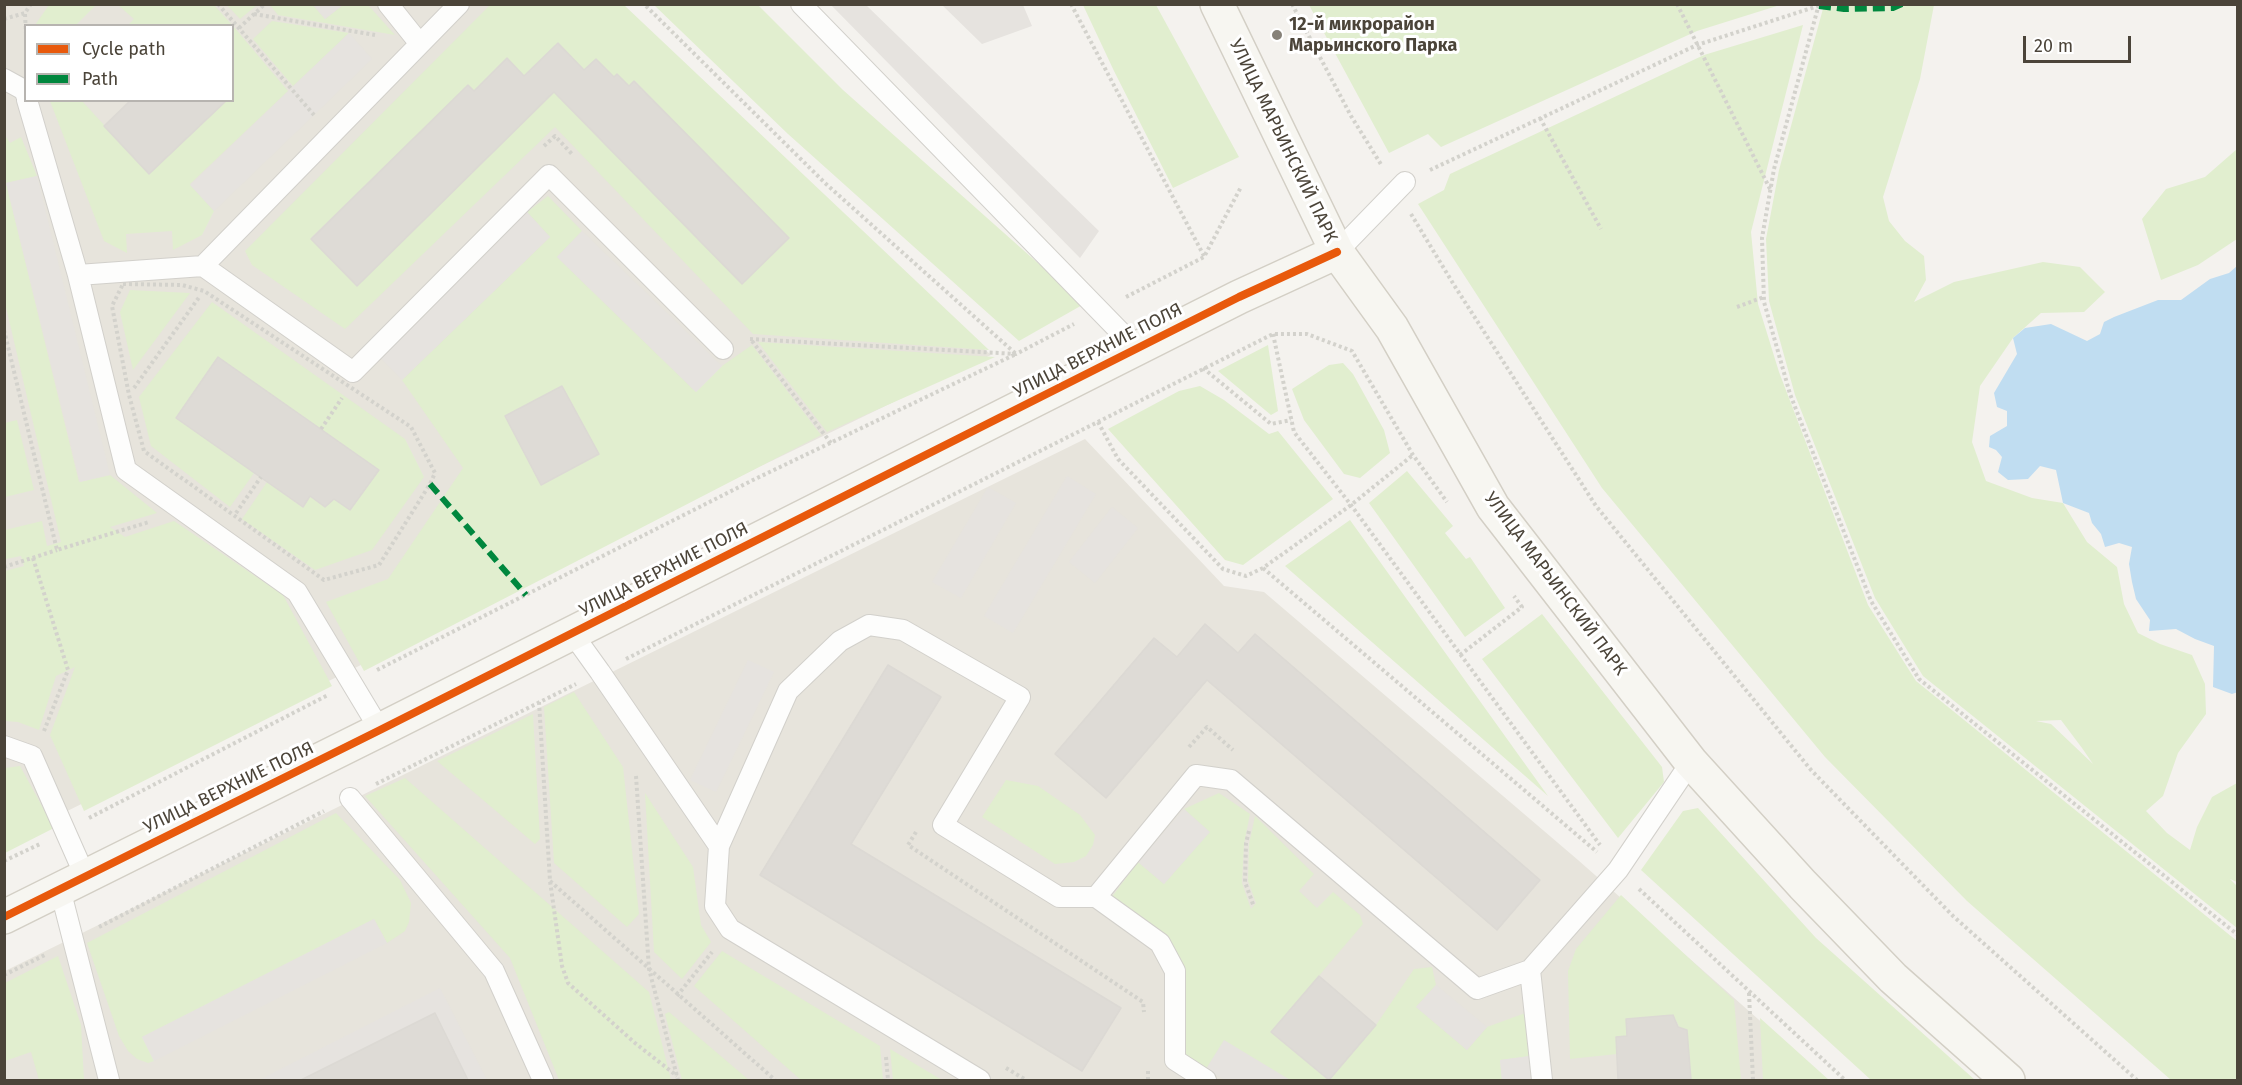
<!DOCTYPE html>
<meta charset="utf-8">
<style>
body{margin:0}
#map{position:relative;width:2242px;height:1085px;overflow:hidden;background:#f4f2ee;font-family:"Fira Sans",sans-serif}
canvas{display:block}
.frame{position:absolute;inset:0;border:6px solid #4b4439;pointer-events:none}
.legend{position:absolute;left:24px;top:24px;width:210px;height:78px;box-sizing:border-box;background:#fff;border:2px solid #b7b4b0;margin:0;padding:8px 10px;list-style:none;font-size:18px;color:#4b4439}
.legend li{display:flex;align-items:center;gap:12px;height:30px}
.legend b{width:30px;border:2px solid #b7b4b0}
.scale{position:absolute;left:2023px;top:36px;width:108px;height:27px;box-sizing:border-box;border:3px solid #4b4439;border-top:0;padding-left:8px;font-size:18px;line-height:21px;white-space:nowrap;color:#4b4439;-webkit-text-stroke:4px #fff;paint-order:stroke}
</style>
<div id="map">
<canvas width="2242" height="1085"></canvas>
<div class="frame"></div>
<ul class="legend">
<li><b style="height:8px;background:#e8590c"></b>Cycle path</li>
<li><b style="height:8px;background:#00873e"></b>Path</li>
</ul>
<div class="scale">20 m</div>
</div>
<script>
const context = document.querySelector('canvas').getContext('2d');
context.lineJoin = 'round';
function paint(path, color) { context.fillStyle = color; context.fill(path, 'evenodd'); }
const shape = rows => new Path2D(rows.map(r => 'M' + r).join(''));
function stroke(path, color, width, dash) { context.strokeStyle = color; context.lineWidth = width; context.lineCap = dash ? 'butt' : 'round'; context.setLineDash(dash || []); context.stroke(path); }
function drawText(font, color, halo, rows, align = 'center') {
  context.font = font + ' "Fira Sans",sans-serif'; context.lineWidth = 6; context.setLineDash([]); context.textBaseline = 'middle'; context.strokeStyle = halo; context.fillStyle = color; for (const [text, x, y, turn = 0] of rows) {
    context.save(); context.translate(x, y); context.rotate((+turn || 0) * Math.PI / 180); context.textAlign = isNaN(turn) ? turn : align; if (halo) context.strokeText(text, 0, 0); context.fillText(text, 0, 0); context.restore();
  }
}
paint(shape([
 [5,5,615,5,724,113,991,355,761,466,5,842],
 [26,26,232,26,232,100,26,100],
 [1085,439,1224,586,1264,592,1578,860,1827,1080,5,1080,5,971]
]), '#e7e4dc');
paint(shape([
 [49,5,49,4,96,5,76,25,35,25],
 [118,5,214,5,232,25,128,25,134,19],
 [227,5,257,5,240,19],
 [270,5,313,5,325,19,343,5,368,5,395,35,278,15],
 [490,5,624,5,989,350,753,334,555,127,345,329,252,265,245,251],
 [557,44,584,70,596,59,614,77,617,74,629,86,635,81,788,238,742,284,554,92,357,286,311,238,468,85,474,91,507,59,524,76],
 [654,5,758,5,843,90,1084,304,1019,341,788,134],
 [1083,5,1156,5,1239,157,1173,188,1114,71],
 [1309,5,1780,5,1697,31,1441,147,1428,134,1389,153],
 [1824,5,1934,5,1920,79,1883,197,1889,221,1905,241,1924,256,1926,280,1914,302,1954,282,2043,262,2080,267,2105,292,2084,312,2041,313,2013,338,1980,386,1972,442,1986,481,2032,498,2063,503,2087,542,2117,567,2124,604,2138,633,2160,644,2192,655,2205,684,2206,714,2178,753,2163,796,2146,811,2167,833,2190,850,2197,827,2212,797,2237,783,2237,882,2230,879,2237,886,2237,928,1923,676,1875,598,1795,395,1769,301,1766,239,1779,170],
 [2061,720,2082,748,2093,764,2051,724,2036,721],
 [272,21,349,33,293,86,253,39],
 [1803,25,1751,232,1758,304,1779,372,1868,605,1916,681,2237,941,2237,1080,2171,1080,1967,901,1825,757,1602,488,1418,204,1444,190,1450,174,1704,55],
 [233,26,288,91,190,184,214,211,202,235,173,250,172,231,126,234,127,253,104,241,50,101,82,101,149,174,222,105,218,101,232,100],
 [4,134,10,143,21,137,37,176,6,183,79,482,110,475,157,513,110,527,125,537,174,521,283,595,332,686,84,811,50,735,75,667,56,676,39,730,18,722,5,721,5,571,24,566,21,556,6,559,5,530,42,521,47,546,61,542,5,303],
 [2237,149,2237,239,2198,265,2161,280,2142,219,2166,189,2205,177],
 [548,196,582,231,557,257,696,392,722,366,752,345,821,435,364,671,326,602,388,579,463,468,402,380,550,237,527,212],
 [130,290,190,293,133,370,120,312],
 [212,302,405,439,424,477,372,550,315,570,242,519,267,482,302,507,310,496,325,507,334,499,350,510,378,469,218,357,176,418,254,473,230,507,151,446,139,397],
 [758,342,995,357,827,432],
 [1268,345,1278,411,1271,415,1218,371],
 [1343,363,1353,374,1384,430,1390,453,1360,478,1344,474,1304,420,1292,389,1329,365],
 [1200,386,1224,400,1269,434,1278,431,1333,499,1243,565,1225,560,1108,429,1179,391],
 [17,420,34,490,5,497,5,423],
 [1407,471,1453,526,1445,533,1466,559,1470,557,1505,608,1465,637,1369,503],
 [1350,520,1548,796,1285,566],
 [1542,614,1662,767,1664,782,1618,838,1482,659],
 [574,692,623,767,639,914,627,927,554,863,544,707],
 [533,714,540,839,535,844,437,761],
 [20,766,54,828,5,853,5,768],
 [405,778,649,992,671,1080,559,1080,510,958,365,796],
 [1006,780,1038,786,1080,815,1095,835,1093,845,1086,856,1074,862,1055,864,982,817],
 [645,793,693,867,701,925,711,942,682,979,654,952],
 [1219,793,1250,814,1244,844,1242,883,1251,909,1256,903,1248,881,1249,844,1255,816,1314,874,1299,891,1317,908,1333,892,1360,915,1363,924,1271,1032,1328,1080,1290,1080,1225,1041,1206,1069,1185,1054,1181,1038,1183,970,1165,935,1111,898,1138,862,1164,884,1209,832,1184,809],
 [1698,808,1816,938,1975,1080,1871,1080,1641,870,1683,811],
 [336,813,400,880,411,903,409,922,405,931,387,943,374,919,142,1037,154,1061,148,1063,137,1059,128,1051,119,1036,87,943],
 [1621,895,1734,1000,1741,1080,1691,1080,1687,1031,1680,1028,1673,1015,1626,1019,1627,1036,1617,1054,1570,1059,1568,971,1576,949],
 [722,951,880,1046,883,1080,801,1080,694,986],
 [58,956,81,1025,84,1080,39,1080,31,1052,5,1061,5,983],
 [1432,967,1436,985,1416,1007,1467,1050,1487,1027,1528,1012,1530,1056,1500,1060,1502,1080,1329,1080,1376,1025,1414,969],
 [669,1012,749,1080,682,1080,665,1014],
 [1760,1018,1829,1080,1763,1080],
 [890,1049,942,1080,893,1080]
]), '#e1eecf');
paint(shape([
 [313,5,343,5,325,19],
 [831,5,866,5,1099,231,1080,258],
 [942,5,1023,5,1032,26,982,44],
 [349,33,372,59,214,211,190,185],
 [37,176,110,475,80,482,6,183],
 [527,212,550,237,402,380,379,356],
 [582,231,722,366,696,392,557,257],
 [1067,476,1096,494,1013,633,984,616],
 [988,487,1016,503,961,598,932,582],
 [1112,507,1138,528,1095,583,1069,562],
 [748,660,774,672,716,792,690,780],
 [1184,809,1210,832,1164,884,1138,862],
 [374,919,387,943,154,1061,142,1037],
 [1436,985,1487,1027,1467,1050,1416,1007],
 [440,988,487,1080,259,1080],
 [1224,1040,1290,1080,1225,1080,1206,1069],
 [1530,1056,1532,1080,1502,1080,1500,1060]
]), '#e6e3df');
paint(shape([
 [2237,266,2238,692,2232,694,2213,687,2214,646,2195,639,2176,629,2149,631,2150,620,2136,599,2132,582,2129,564,2132,547,2119,543,2105,547,2101,534,2092,523,2089,513,2063,503,2056,470,2040,466,2028,479,2008,480,1998,472,2002,457,1996,450,1989,447,1990,436,2007,426,2007,411,1997,407,1994,393,2017,354,2013,338,2025,328,2051,324,2087,341,2100,334,2104,322,2114,317,2158,300,2181,300,2210,279,2229,273]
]), '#c0ddf1');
const building = shape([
 [558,43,584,70,596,59,614,77,617,74,629,86,634,81,789,238,742,284,554,92,357,286,311,239,468,85,474,91,507,58,524,76,558,43],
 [131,100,227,100,149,174,104,126,131,100],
 [218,357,379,470,350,510,334,499,325,507,310,496,303,507,176,418,218,357],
 [562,386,599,454,541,485,505,416,562,386],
 [1205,624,1238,653,1255,634,1540,880,1497,930,1207,680,1106,798,1055,754,1154,638,1177,657,1205,624],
 [888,665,941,697,851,844,1121,1008,1082,1071,760,875,888,665],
 [1319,976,1376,1025,1329,1080,1271,1032,1319,976],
 [435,1013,468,1080,301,1080,435,1013],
 [1673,1015,1678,1027,1687,1030,1691,1080,1618,1080,1616,1037,1627,1036,1626,1019,1673,1015]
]);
paint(building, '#dedbd6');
stroke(building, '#dcd9d4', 1.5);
const lane = shape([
 [388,4,420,44],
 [801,4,1136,348],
 [4,79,24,90,26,95],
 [27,100,78,275],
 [1337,252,1405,182],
 [203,266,353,372,549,175,723,349],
 [572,633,600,672,719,846,715,906,730,929,980,1080],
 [380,730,297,592,126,470,78,275,203,266,459,4],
 [4,746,32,756,85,876],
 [350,798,494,971,543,1080],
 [719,846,788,691,840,641,869,625,903,630,1020,697,943,825,1059,897,1096,897],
 [60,889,109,1080],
 [1206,1080,1175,1060,1175,971,1160,943,1096,897,1196,775,1231,780,1477,989,1530,970],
 [1542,1080,1530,970,1618,870,1691,762]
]);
const secondary = shape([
 [1217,4,1337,252,1392,328,1493,507,1691,762,1803,885,1893,978,2008,1080],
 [4,917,380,730,1239,297,1337,252]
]);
stroke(lane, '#d2d0cb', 22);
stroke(secondary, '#d3cfc5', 36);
stroke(shape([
 [218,4,314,115],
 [1071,4,1204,256],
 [1292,4,1351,116,1382,166],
 [1677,4,1770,189],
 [1819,4,1774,169,1762,238,1764,302,1790,394,1871,601,1919,679,2238,935],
 [25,14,26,34],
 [254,14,375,35],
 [4,19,25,13,31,4],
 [239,28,265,4],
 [1540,118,1601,229],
 [544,146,555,136,572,154],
 [1430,170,1697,45,1818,6],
 [1411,214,1454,285,1596,506,1811,770,1953,916,2137,1080],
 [123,284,182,285,204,291,411,427,435,473,430,484,379,565,324,580,144,451,129,395,112,306,123,284],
 [1126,297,1204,257,1241,187],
 [1737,307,1764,297],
 [4,330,57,550,149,522],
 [1273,334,1294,432,1351,505,1600,845],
 [750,339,1016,354,1074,324],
 [752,341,831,443],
 [1203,368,1271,424,1291,420],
 [134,388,200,296],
 [1098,422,1118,459,1223,569,1246,576,1263,568,1351,505,1413,455],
 [321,429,342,398],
 [236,513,261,477],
 [33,558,68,670,44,731],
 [4,567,57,550],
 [1263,568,1597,852],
 [1460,655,1522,607,1514,596],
 [626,659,1273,334,1307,334,1352,351,1413,455,1447,502],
 [377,670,753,480,1016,354,825,183,644,4],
 [539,702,550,881,562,966,568,983,635,1043,677,1076],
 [1189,747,1207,727,1233,750],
 [636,776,649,969,678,1080],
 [376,784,576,684],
 [89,818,328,695],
 [1249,831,1246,843,1245,882,1254,907],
 [916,832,908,845,1143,1002,1144,1012],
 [4,861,40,844],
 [550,881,775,1080],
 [1639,889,1845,1080],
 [99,927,324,811],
 [4,975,47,954],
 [1749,993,1753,1080],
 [677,996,712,952],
 [886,1057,888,1080],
 [1006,1068,1026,1080],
 [1148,1071,1148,1080]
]), '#d3d2cc', 4, [3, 3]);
stroke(lane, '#fdfdfc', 20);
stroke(secondary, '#f7f6f1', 33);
stroke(shape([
 [1819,6,1844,9,1893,8,1902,4],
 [430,484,526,595]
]), '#00873e', 6, [12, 6]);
stroke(shape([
 [4,917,380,730,1239,297,1337,252]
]), '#e8590c', 8);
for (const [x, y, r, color] of [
 [1277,35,6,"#868178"]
]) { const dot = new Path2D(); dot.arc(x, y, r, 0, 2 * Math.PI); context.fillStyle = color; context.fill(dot); stroke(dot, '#fff', 2); }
drawText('bold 18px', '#4b4439', '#fff', [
 ["12-й микрорайон",1289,25],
 ["Марьинского Парка",1289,46]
], 'left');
drawText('18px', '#4b4439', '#fff', [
 ["УЛИЦА МАРЬИНСКИЙ ПАРК",1283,141,64],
 ["УЛИЦА ВЕРХНИЕ ПОЛЯ",1098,351,-27],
 ["УЛИЦА ВЕРХНИЕ ПОЛЯ",664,570,-27],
 ["УЛИЦА МАРЬИНСКИЙ ПАРК",1555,584,53],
 ["УЛИЦА ВЕРХНИЕ ПОЛЯ",229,788,-26]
]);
</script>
